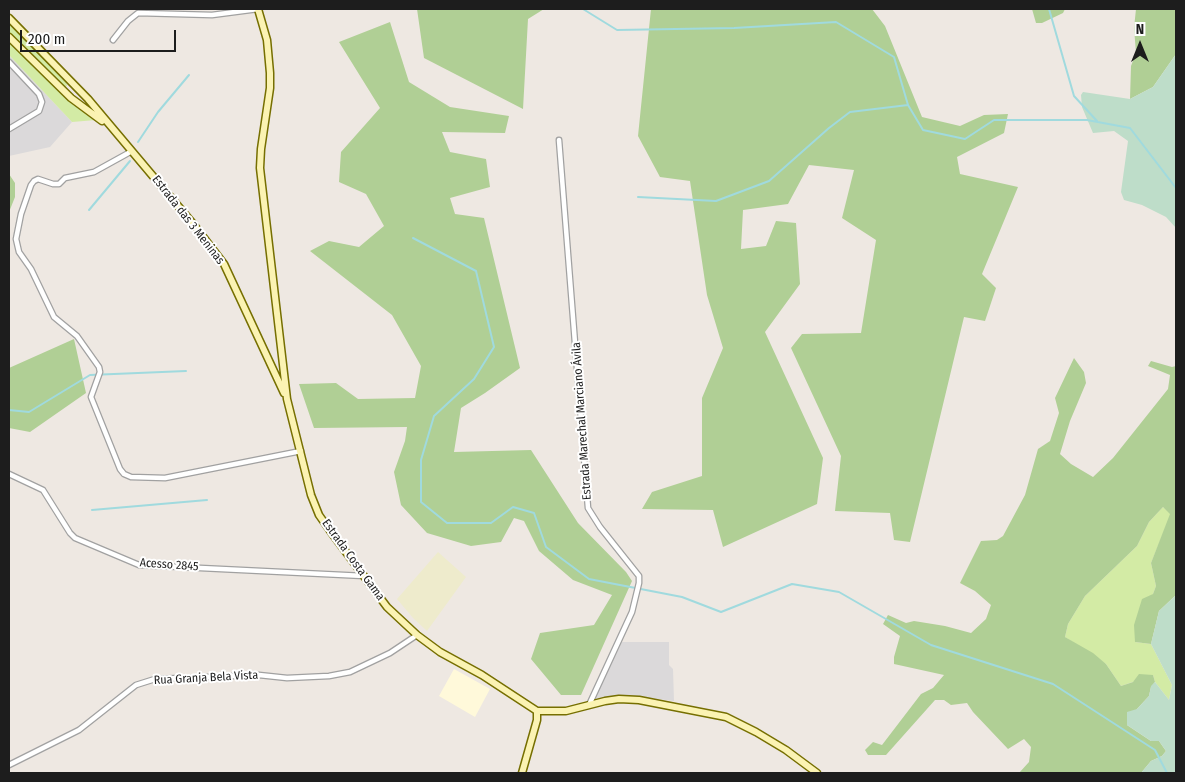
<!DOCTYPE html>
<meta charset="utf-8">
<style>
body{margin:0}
#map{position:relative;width:1185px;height:782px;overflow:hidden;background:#eee8e2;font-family:"Fira Sans Condensed",sans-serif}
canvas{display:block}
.frame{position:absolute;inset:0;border:10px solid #1d1d1d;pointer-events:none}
.north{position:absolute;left:1115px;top:20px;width:50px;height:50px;-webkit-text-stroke:4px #fff;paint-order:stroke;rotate:0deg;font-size:14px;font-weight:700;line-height:20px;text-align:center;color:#1d1d1d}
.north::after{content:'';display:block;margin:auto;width:18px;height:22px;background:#1d1d1d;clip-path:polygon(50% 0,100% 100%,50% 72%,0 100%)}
.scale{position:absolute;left:20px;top:30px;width:156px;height:22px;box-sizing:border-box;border:2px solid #1d1d1d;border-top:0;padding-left:6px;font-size:15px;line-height:18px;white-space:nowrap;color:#1d1d1d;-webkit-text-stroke:4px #fff;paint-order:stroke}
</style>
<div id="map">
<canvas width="1185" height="782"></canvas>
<div class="frame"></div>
<div class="north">N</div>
<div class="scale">200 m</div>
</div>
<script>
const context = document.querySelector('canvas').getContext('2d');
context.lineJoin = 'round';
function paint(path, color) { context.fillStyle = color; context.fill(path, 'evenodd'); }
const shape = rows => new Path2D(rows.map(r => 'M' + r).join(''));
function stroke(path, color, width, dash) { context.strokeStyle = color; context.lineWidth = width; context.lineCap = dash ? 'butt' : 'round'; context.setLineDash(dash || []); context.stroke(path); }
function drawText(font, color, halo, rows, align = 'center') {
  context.font = font + ' "Fira Sans Condensed",sans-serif'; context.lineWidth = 4; context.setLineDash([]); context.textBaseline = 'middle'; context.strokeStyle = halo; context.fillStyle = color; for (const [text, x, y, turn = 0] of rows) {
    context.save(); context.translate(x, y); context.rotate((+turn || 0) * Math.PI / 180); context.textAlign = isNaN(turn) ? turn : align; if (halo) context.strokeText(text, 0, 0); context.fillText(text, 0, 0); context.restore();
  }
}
paint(shape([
 [9,55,72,122,50,147,9,156],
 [622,642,669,642,669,665,673,669,674,701,627,695,594,699]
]), '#dbd9da');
paint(shape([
 [454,669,490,689,475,717,439,696]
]), '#fff9da');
paint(shape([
 [438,552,466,577,427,631,413,618,397,599]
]), '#eeebcc');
paint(shape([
 [9,22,66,81,67,86,63,88,9,33],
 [9,40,65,97,96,120,72,122,9,55],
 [1163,507,1171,514,1151,563,1156,586,1135,642,1151,644,1172,685,1169,700,1155,682,1153,675,1121,686,1106,664,1065,637,1068,624,1085,596,1137,546,1149,522]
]), '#d3eba5');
paint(shape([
 [417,9,544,9,528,19,523,109,424,58],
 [651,9,872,9,885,26,922,117,960,126,984,115,1008,114,1004,133,957,157,960,174,1018,187,982,274,996,288,985,321,964,317,910,542,894,540,890,513,835,511,841,456,791,348,802,334,861,333,876,240,842,218,854,170,809,165,788,204,743,210,741,249,766,246,776,221,796,223,800,284,765,332,823,458,817,504,723,547,713,510,642,509,652,492,702,476,702,398,723,348,707,295,690,181,660,177,638,136],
 [1032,9,1065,9,1063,13,1042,23,1036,23],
 [1136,9,1176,9,1176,54,1153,87,1130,99,1131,66,1136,53,1134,28],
 [390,22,409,82,450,107,509,116,505,133,442,132,450,152,486,159,490,187,450,198,455,214,484,218,520,368,485,393,461,408,454,452,531,450,578,523,626,572,632,581,581,695,561,695,531,659,540,633,594,625,612,595,573,580,539,551,524,521,514,518,501,542,471,546,427,533,401,505,394,472,405,441,407,427,314,428,299,384,336,383,358,399,415,398,421,366,392,315,310,251,329,241,359,247,384,226,366,194,339,182,341,152,380,108,339,42],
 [9,174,15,183,15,197,9,212],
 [74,339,86,393,30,432,9,428,9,368],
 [1074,358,1084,372,1086,383,1070,421,1060,454,1071,464,1093,477,1113,458,1168,389,1170,375,1148,366,1151,361,1172,367,1176,366,1176,595,1159,611,1151,644,1135,642,1134,625,1142,599,1153,594,1156,586,1151,563,1170,514,1163,507,1149,522,1137,546,1085,596,1068,624,1065,637,1093,653,1106,664,1121,686,1133,682,1139,674,1153,675,1155,682,1151,687,1149,696,1137,709,1127,725,1151,741,1159,741,1166,751,1162,756,1151,761,1141,773,1019,773,1029,762,1031,747,1024,739,1008,749,973,712,967,703,951,705,944,700,935,700,886,755,868,755,865,750,873,742,882,745,921,694,933,688,944,675,894,664,894,657,900,636,883,624,888,615,906,623,914,621,945,626,971,633,986,619,991,605,975,591,960,583,981,541,997,540,1003,536,1025,495,1038,449,1050,441,1059,413,1055,398]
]), '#b0cf95');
paint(shape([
 [1176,54,1176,228,1166,217,1142,205,1124,200,1121,192,1128,141,1114,131,1093,133,1082,107,1081,95,1083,92,1130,99,1153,87],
 [1176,595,1176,773,1141,773,1151,761,1162,756,1166,751,1159,741,1151,741,1127,725,1127,712,1137,709,1149,696,1151,686,1155,682,1169,700,1172,685,1151,644,1159,611]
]), '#beddc9');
stroke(shape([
 [583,9,617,30,734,28,836,22,894,57,908,105,923,130,965,139,994,120,1087,120,1130,128,1176,188],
 [1049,9,1074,96,1097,121],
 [138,142,158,112,189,75],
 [638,197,716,201,769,181,829,128,850,112,908,105],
 [89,210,130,161],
 [413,238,476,271,494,347,474,379,434,416,421,460,421,502,447,523,491,523,513,507,534,513,546,547,589,579,682,597,721,612,792,584,839,592,931,645,1053,684,1155,750,1167,773],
 [9,410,29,412,90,375,186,371],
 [92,510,207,500]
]), '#a0dade', 2);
const street = shape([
 [113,40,128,21,138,13,212,15,258,9],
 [9,62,39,94,42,102,39,111,9,129],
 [559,140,588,508,600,527,639,576,639,583,632,612,589,705],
 [132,151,94,172,65,178,59,184,53,184,38,179,34,181,31,185,21,214,16,239,19,252,31,269,54,317,77,336,99,367,100,372,91,397,120,469,124,474,131,477,165,478,301,451],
 [9,474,43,490,70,533,75,538,139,565,364,576],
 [9,765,79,730,136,685,155,679,259,675,287,678,329,676,350,672,390,653,417,635]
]);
const secondary = shape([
 [258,9,267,40,270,73,270,88,261,149,260,168,287,399,311,495,319,515,331,532,387,607,417,635,440,652,482,675,537,711,566,711,605,701,619,699,639,700,726,717,756,732,786,750,817,773],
 [9,18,88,99,194,225,224,264,284,393],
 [9,37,71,98,102,121],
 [522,773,537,720,537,711]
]);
stroke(street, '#a1a1a1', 7);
stroke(secondary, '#766f01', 9);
stroke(street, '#fff', 4.5);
stroke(secondary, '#fbf3b3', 6);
drawText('12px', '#1d1d1d', '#fff', [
 ["Estrada das 3 Meninas",188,220,52],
 ["Estrada Marechal Marciano Ávila",582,421,-94],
 ["Estrada Costa Gama",353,560,54],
 ["Acesso 2845",169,565,4],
 ["Rua Granja Bela Vista",206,678,-3]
]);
</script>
